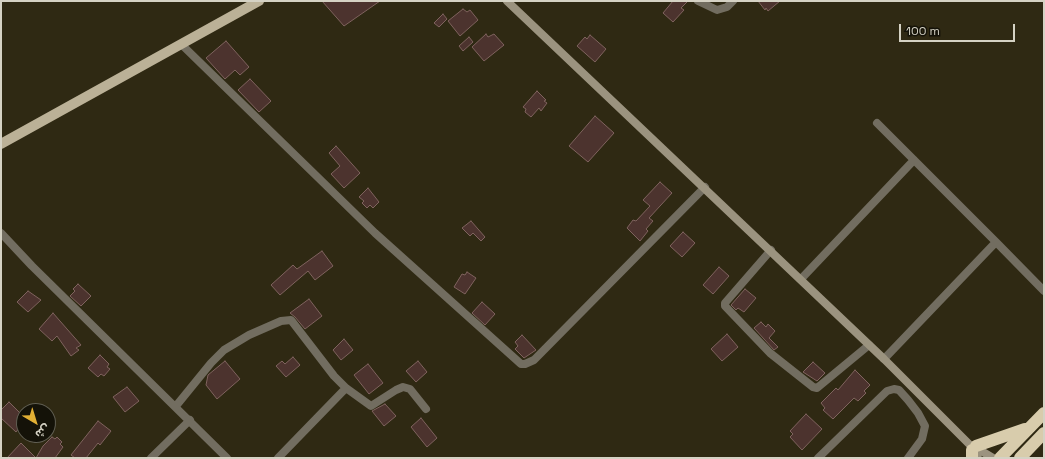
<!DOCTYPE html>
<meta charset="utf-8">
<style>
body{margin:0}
#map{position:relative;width:1045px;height:459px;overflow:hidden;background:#2f2913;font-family:"Space Grotesk","Noto Sans Arabic",sans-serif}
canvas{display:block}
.frame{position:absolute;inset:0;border:2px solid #d5d2c4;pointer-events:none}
.north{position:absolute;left:16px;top:403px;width:40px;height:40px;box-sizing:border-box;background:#141208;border:1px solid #615f53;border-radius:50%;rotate:142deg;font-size:11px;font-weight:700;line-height:16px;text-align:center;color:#d5d2c4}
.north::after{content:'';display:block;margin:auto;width:14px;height:18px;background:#e1af34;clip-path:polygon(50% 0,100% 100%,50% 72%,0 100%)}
.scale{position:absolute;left:899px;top:24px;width:116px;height:18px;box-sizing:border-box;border:2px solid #d5d2c4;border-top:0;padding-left:5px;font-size:12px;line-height:14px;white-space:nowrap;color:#d5d2c4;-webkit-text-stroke:3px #141208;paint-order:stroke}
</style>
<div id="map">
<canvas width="1045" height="459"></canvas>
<div class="frame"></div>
<div class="north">ش</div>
<div class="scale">100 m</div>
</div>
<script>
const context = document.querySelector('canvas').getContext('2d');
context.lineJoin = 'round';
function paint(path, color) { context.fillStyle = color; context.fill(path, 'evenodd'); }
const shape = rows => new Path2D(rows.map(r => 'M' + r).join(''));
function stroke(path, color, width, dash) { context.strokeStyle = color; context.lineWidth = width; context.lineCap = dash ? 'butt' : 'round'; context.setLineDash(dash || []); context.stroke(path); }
const building = shape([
 [322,1,380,1,344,26,322,1],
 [673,1,688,1,681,8,684,10,673,22,663,13,673,1],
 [758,1,780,1,768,11,766,8,765,10,758,1],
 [463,9,467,12,470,10,478,20,460,36,448,21,463,9],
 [443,14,447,19,439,27,434,23,443,14],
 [486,34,488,37,494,34,504,45,484,61,472,47,486,34],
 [590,35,606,49,595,62,577,46,585,37,587,39,590,35],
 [469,37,473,42,463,51,459,46,469,37],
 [226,41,249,67,240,75,235,70,225,79,206,58,226,41],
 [250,79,271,101,259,112,238,90,250,79],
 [537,91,546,100,544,101,547,103,541,111,539,108,531,117,525,112,526,109,523,107,537,91],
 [595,116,614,133,588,162,569,146,595,116],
 [336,146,360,173,344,188,331,174,340,166,329,153,336,146],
 [660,182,672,193,649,218,653,221,646,229,648,231,640,241,627,228,633,220,636,221,650,206,643,200,660,182],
 [368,188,379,202,373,208,370,205,367,208,362,203,364,201,359,197,368,188],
 [471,221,485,237,481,241,473,233,470,236,462,228,471,221],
 [683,232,695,243,682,257,670,246,683,232],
 [322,251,333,266,315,280,308,271,280,295,271,285,293,265,297,269,322,251],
 [719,267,729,276,713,294,703,285,719,267],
 [467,272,476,278,465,294,454,287,462,274,465,275,467,272],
 [78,284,91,296,81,306,70,296,75,291,73,289,78,284],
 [745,289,756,298,744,312,738,308,736,310,731,305,745,289],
 [28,291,41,300,28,312,17,302,28,291],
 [309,299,322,316,305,329,295,317,290,313,309,299],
 [482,302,495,314,485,325,472,313,482,302],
 [53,313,81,345,76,348,79,350,71,356,57,336,52,341,39,329,53,313],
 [761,322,766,327,768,324,775,331,769,338,778,347,774,350,754,328,761,322],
 [727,334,738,347,722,361,711,349,727,334],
 [522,335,536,350,524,358,515,349,518,346,515,342,522,335],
 [344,339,353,350,341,360,333,350,344,339],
 [100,355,109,364,107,367,110,369,104,376,101,374,98,377,88,368,100,355],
 [293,357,300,365,286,377,276,366,282,361,285,364,293,357],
 [225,361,240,379,217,399,206,385,208,375,225,361],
 [418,361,427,372,416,382,406,371,418,361],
 [813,362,825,373,817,381,803,372,813,362],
 [368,364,383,383,369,394,354,375,368,364],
 [855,370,870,385,864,391,866,393,858,401,854,398,833,419,823,410,825,408,821,403,836,388,838,390,855,370],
 [127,387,139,401,125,412,113,397,127,387],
 [9,402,24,417,24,422,16,432,1,418,1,410,9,402],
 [385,404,396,416,384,426,372,411,385,404],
 [806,414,822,429,802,450,790,437,793,434,790,431,806,414],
 [421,418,437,438,427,447,411,427,421,418],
 [98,421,111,431,100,445,98,443,86,458,75,458,71,455,98,421],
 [52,437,55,439,57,437,62,442,60,444,63,447,55,458,7,458,21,443,36,458,43,446,52,437]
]);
paint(building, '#4c332e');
stroke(building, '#7f635e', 1);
stroke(shape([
 [698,1,717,10,727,7,733,1],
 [181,44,375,233,521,364,525,364,534,360,705,187],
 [877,123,996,242,884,359],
 [1,233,32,266,227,458],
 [996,242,1044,291],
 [771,250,725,303,725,306,770,353,813,387,817,388,869,345],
 [801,279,914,160],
 [346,388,371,406,396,390,403,387,410,389,426,409],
 [176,406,211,363,224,350,249,335,281,321,291,320,334,376,346,388,278,458],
 [151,458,190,420],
 [818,458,887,391,894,389,899,390,908,400,918,413,925,426,922,439,908,458]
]), '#726d60', 8);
stroke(shape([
 [507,1,884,359,970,445,978,458],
 [973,446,993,458]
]), '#9b937f', 8);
stroke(shape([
 [1,144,259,1]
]), '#bbb197', 10);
stroke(shape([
 [976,446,1025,429],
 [972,458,972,450],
 [1000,458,1044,413],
 [1020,458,1044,433]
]), '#d8ccac', 12);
</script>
